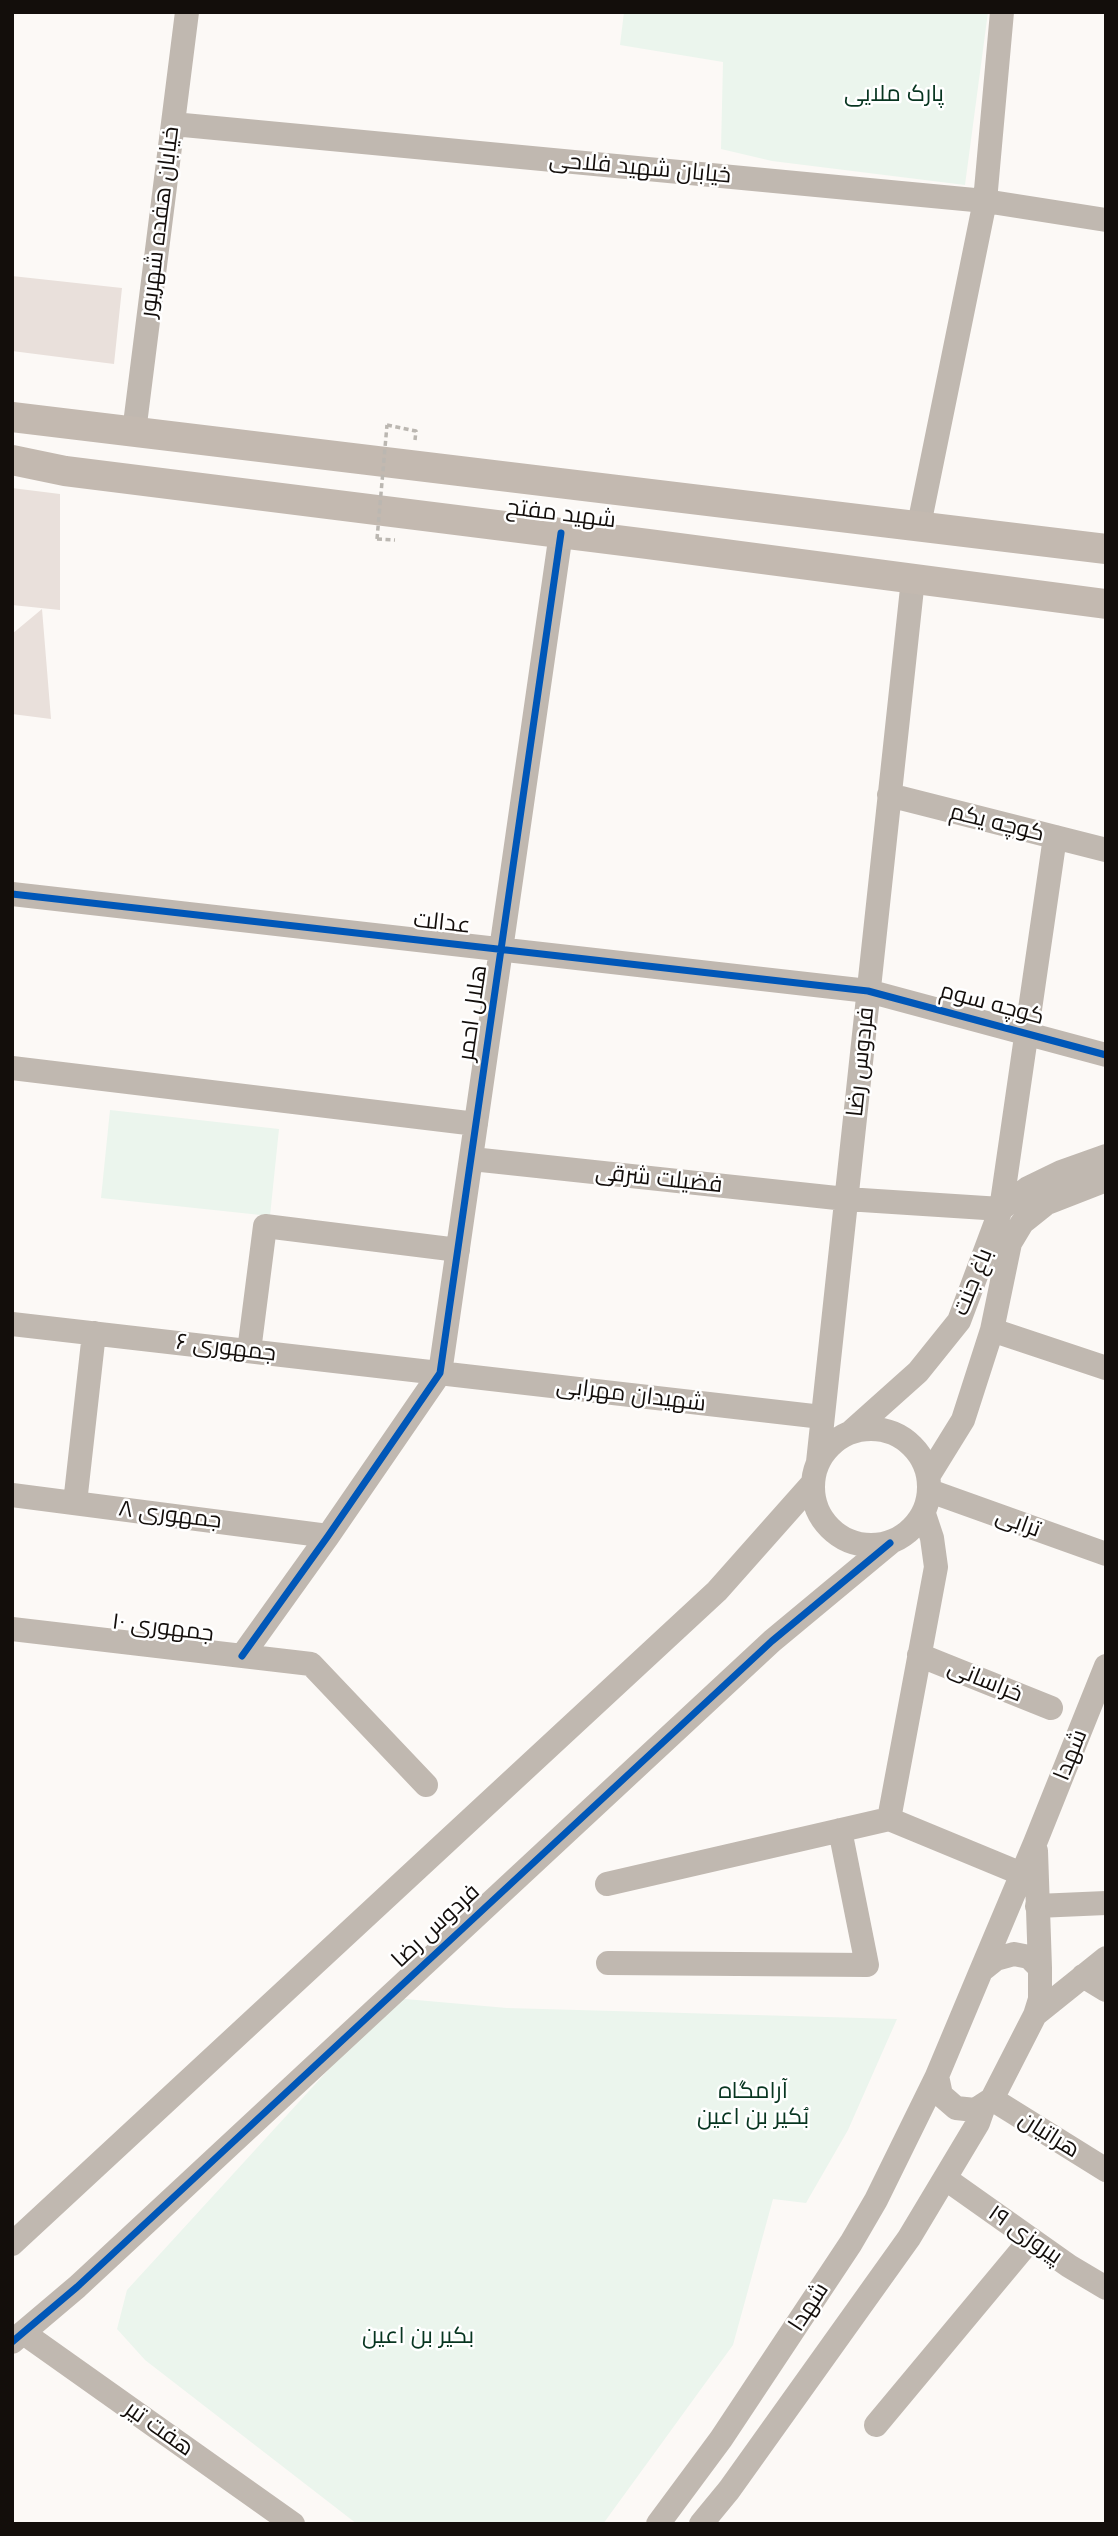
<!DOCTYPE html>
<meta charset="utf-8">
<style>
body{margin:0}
#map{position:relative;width:1118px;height:2536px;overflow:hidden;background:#fcf9f6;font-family:"PT Sans",sans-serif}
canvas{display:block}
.frame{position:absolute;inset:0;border:14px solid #130e0b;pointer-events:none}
</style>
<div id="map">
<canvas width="1118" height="2536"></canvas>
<div class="frame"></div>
</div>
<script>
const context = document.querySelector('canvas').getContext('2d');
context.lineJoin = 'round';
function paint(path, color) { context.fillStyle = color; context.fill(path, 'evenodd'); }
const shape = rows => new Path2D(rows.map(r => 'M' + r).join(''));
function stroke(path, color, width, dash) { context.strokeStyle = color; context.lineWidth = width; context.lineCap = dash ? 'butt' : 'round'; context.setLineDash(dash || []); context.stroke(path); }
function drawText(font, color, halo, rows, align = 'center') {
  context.font = font + ' "PT Sans",Cairo,sans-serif'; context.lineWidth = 5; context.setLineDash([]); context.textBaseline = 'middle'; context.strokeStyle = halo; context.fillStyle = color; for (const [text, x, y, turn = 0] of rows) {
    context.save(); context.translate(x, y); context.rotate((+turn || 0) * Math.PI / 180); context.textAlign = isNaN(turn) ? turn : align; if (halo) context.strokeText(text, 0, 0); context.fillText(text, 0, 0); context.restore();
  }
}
paint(shape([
 [624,12,988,12,965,185,772,161,721,149,723,62,620,45],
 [110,1110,279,1129,270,1216,101,1198],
 [394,1998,507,2008,897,2019,848,2130,806,2203,773,2199,733,2345,603,2524,357,2524,145,2360,117,2329,127,2290]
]), '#ebf5ed');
paint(shape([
 [12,276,122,288,114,364,12,351],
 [12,488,60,494,60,610,12,605],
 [42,609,51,719,12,714,12,634]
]), '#e9e0db');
stroke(shape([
 [387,425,416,431,415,440],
 [377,539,395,540]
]), '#bbb7b1', 3.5, [5, 3.5]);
stroke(shape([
 [173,124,985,201,1106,220],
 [134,432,187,12],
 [919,525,985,201,1002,12],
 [889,795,1106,850],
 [12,894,868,991,1106,1055],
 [12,1068,476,1124],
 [472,1159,846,1199,1001,1209,1055,837],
 [12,1324,822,1417],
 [992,1330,1106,1368],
 [249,1351,265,1226,458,1250],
 '813 1487a58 58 0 1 1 116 0a58 58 0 1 1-116 0Z',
 [852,1431,918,1372,959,1321,1001,1209,1028,1188,1061,1172,1106,1156],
 [818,1462,913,579],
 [929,1475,963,1420,992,1330,1010,1243,1022,1223,1047,1203,1106,1180],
 [930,1491,1106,1554],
 [12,1495,328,1536],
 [75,1503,94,1333],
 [12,1629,311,1664,426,1785],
 [919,1655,1051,1708],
 [242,1656,328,1536,440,1373,561,533],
 [889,1819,936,1567,932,1538,924,1514],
 [1036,1851,1040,1968],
 [607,1884,889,1819,1022,1874],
 [1037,1906,1106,1903],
 [1014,1954,1029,1957,1040,1968,1040,1999,1035,2015,992,2099,975,2110,956,2108,941,2095,937,2076,981,1971,996,1959,1014,1954],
 [608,1963,867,1965,840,1830],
 [981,1971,1035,1843,1106,1666],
 [1083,1976,1106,1990],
 [1035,2015,1106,1958],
 [992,2099,1106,2170],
 [946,2179,1069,2266,1106,2288],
 [12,2244,717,1591,812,1484],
 [25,2334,293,2524],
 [12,2342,77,2287,772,1641,890,1543],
 [876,2425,1031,2239],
 [658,2524,721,2439,851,2243,876,2200,937,2076],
 [701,2524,729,2490,909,2238,978,2123,984,2106]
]), '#c0b8b0', 24);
stroke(shape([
 [12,417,1106,549],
 [12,460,65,471,648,544,1106,604]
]), '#c3b9b0', 30);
stroke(shape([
 [377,539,387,425]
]), '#bbb7b1', 3.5, [5, 3.5]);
stroke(shape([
 [12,894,868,991,1106,1055],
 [242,1656,328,1536,440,1373,561,533],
 [12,2342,77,2287,772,1641,890,1543]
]), '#0057b8', 7);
drawText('23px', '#073520', '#fff', [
 ["پارک ملایی",894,94],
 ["آرامگاه",753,2091],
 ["بُکیر بن اعین",753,2117],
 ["بکیر بن اعین",418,2336]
]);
drawText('23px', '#130e0b', '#fff', [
 ["خیابان شهید فلاحی",640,168,5],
 ["خیابان هفده شهریور",160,222,-83],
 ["شهید مفتح",561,514,7],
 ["کوچه یکم",997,823,14],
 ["عدالت",442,923,6],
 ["کوچه سوم",992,1004,15],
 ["هلال احمر",473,1013,-82],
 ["فردوس رضا",861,1062,-84],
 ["فضیلت شرقی",659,1179,6],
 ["باغ جنت",973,1282,-68],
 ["جمهوری ۶",226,1348,7],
 ["شهیدان مهرابی",631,1395,7],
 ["جمهوری ۸",170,1515,7],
 ["ترابی",1018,1523,20],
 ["جمهوری ۱۰",163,1628,7],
 ["خراسانی",985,1681,22],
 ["شهدا",1071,1755,-68],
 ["فردوس رضا",436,1926,-43],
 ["هراتیان",1049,2135,32],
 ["پیروزی ۱۹",1025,2235,35],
 ["شهدا",809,2307,-57],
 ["هفت تیر",159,2429,35]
]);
</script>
